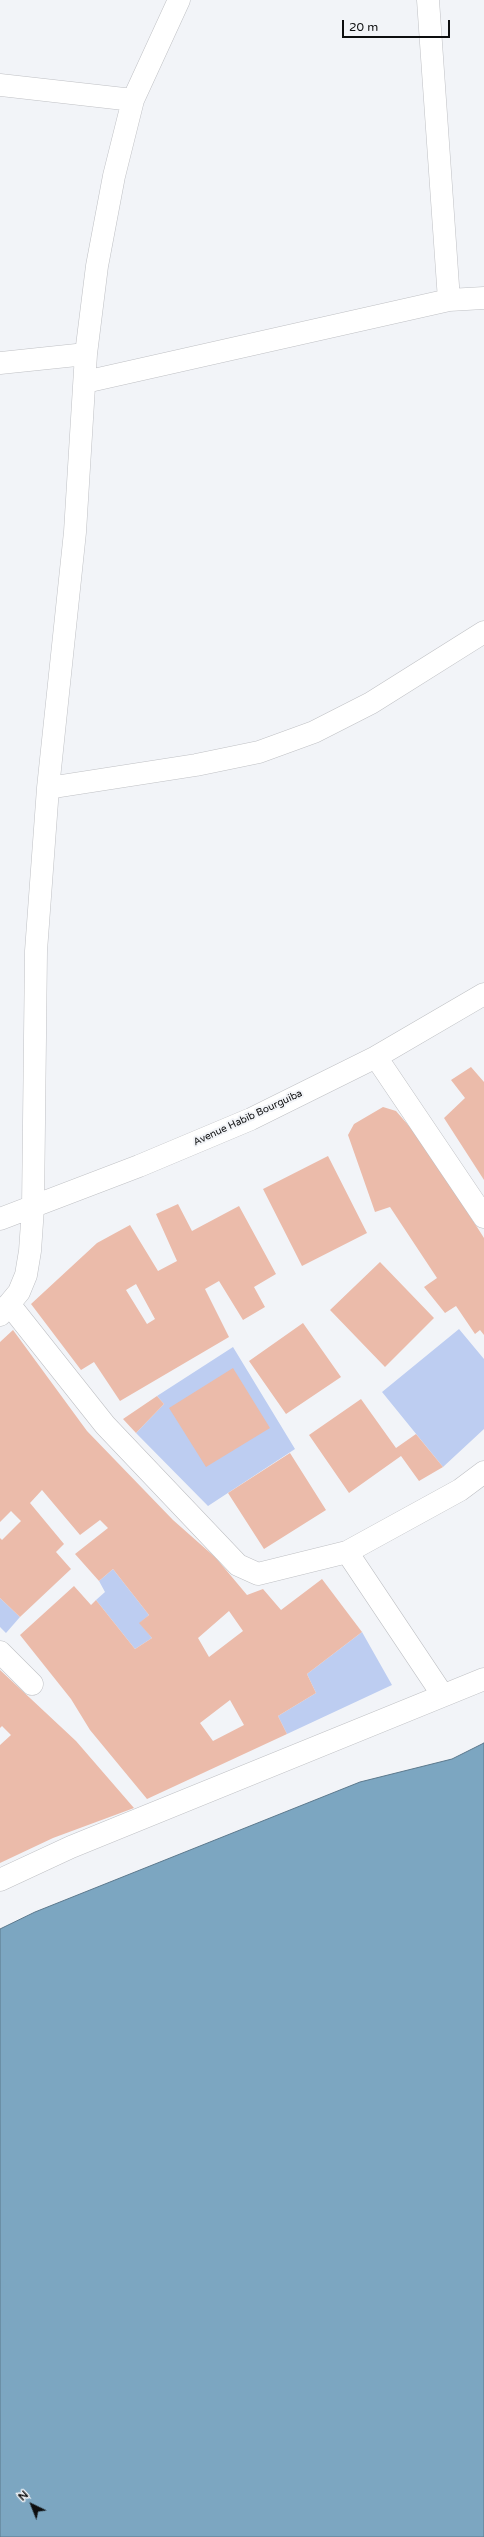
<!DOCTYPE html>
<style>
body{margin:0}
#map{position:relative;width:484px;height:2537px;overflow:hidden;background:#f2f4f8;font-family:"Varela Round",sans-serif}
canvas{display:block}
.north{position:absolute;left:12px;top:2485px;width:40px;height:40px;-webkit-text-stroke:3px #f2f4f8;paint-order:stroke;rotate:317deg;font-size:11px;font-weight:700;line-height:16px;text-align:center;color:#0d0e0f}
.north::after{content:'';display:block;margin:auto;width:14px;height:18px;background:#0d0e0f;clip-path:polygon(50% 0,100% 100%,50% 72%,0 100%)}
.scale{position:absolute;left:342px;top:20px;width:108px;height:18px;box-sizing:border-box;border:2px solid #0d0e0f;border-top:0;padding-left:5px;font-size:12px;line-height:14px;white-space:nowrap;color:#0d0e0f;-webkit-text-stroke:3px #f2f4f8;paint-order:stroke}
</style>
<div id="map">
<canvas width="484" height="2537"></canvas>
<div class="north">N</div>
<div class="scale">20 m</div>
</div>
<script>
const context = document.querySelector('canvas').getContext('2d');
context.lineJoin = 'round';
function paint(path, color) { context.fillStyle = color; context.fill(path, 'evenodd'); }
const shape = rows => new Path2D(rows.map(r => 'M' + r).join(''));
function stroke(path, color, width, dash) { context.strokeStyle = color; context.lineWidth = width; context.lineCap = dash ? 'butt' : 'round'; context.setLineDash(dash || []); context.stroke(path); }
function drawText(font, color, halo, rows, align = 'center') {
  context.font = font + ' "Varela Round",sans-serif'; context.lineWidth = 4; context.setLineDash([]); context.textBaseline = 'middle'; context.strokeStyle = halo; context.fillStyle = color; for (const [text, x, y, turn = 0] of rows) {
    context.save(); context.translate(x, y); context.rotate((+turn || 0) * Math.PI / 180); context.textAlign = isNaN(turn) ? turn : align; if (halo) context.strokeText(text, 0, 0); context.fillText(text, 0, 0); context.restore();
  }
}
paint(shape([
 [459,1329,484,1359,484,1429,443,1467,382,1392],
 [233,1347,295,1449,208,1506,136,1433,164,1404,157,1396],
 [113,1569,149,1615,140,1623,152,1638,135,1649,96,1600,105,1592,99,1581],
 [0,1598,20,1617,6,1633,0,1627],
 [362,1632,392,1685,287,1734,278,1716,316,1693,307,1674]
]), '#bdcdf1');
const water = shape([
 [484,1743,484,2537,0,2537,0,1929,35,1912,360,1782,452,1759,484,1743]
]);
paint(water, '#7ca6c1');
stroke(water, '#5b788c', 1);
paint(shape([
 [471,1067,484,1082,484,1180,444,1118,465,1098,451,1080],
 [383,1107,396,1111,423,1142,484,1238,484,1335,480,1330,475,1334,456,1306,445,1313,424,1287,437,1278,390,1207,375,1212,348,1135,354,1124],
 [328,1156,367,1233,302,1266,263,1189],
 [178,1204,192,1231,239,1206,276,1274,254,1287,265,1307,243,1320,219,1281,205,1289,229,1337,120,1401,94,1362,81,1370,31,1304,97,1243,130,1225,158,1271,177,1261,156,1214],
 [136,1284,155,1319,147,1324,126,1290],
 [380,1262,434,1318,385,1367,330,1310],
 [303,1323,341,1377,286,1414,249,1361],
 [13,1330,87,1431,173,1520,216,1558,247,1595,263,1589,281,1610,322,1579,362,1632,307,1674,316,1693,278,1716,287,1734,147,1799,90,1730,71,1699,20,1635,74,1586,91,1605,96,1600,135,1649,152,1638,139,1623,149,1615,113,1569,99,1581,75,1554,108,1528,100,1520,80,1535,42,1490,30,1503,64,1544,56,1552,71,1569,20,1617,0,1598,0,1538,2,1540,21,1521,11,1511,0,1522,0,1342],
 [229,1611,243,1631,209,1657,198,1638],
 [230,1700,244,1725,213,1741,200,1723],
 [233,1368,270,1428,206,1467,169,1408],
 [157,1396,164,1404,136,1433,123,1419],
 [361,1399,396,1448,416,1434,443,1467,419,1481,401,1456,349,1493,309,1435],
 [290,1453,326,1510,264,1549,228,1493],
 [0,1670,76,1741,134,1808,53,1838,0,1863,0,1745,11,1735,2,1726,0,1728]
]), '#ebbbaa');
const minor = shape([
 [428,0,449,300],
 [0,85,133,100],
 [0,363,86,354],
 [85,382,449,300,484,298],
 [48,788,196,765,259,752,314,732,371,703,484,632],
 [376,1057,484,1217],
 [0,1219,139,1166,251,1119,376,1057,484,994],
 [9,1304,105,1425,238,1565,258,1574,347,1552,460,1490,484,1472],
 [0,1315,19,1292,26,1275,30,1251,33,1208,36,951,48,788,75,532,86,354,97,266,114,176,133,100,179,0],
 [347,1552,442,1694],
 [0,1652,32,1684],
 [0,1880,71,1847,484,1679]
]);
stroke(minor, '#bfc0c4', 23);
stroke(minor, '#fff', 22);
drawText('10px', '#0d0e0f', '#f2f4f8', [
 ["Avenue Habib Bourguiba",248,1118,-25]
]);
</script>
